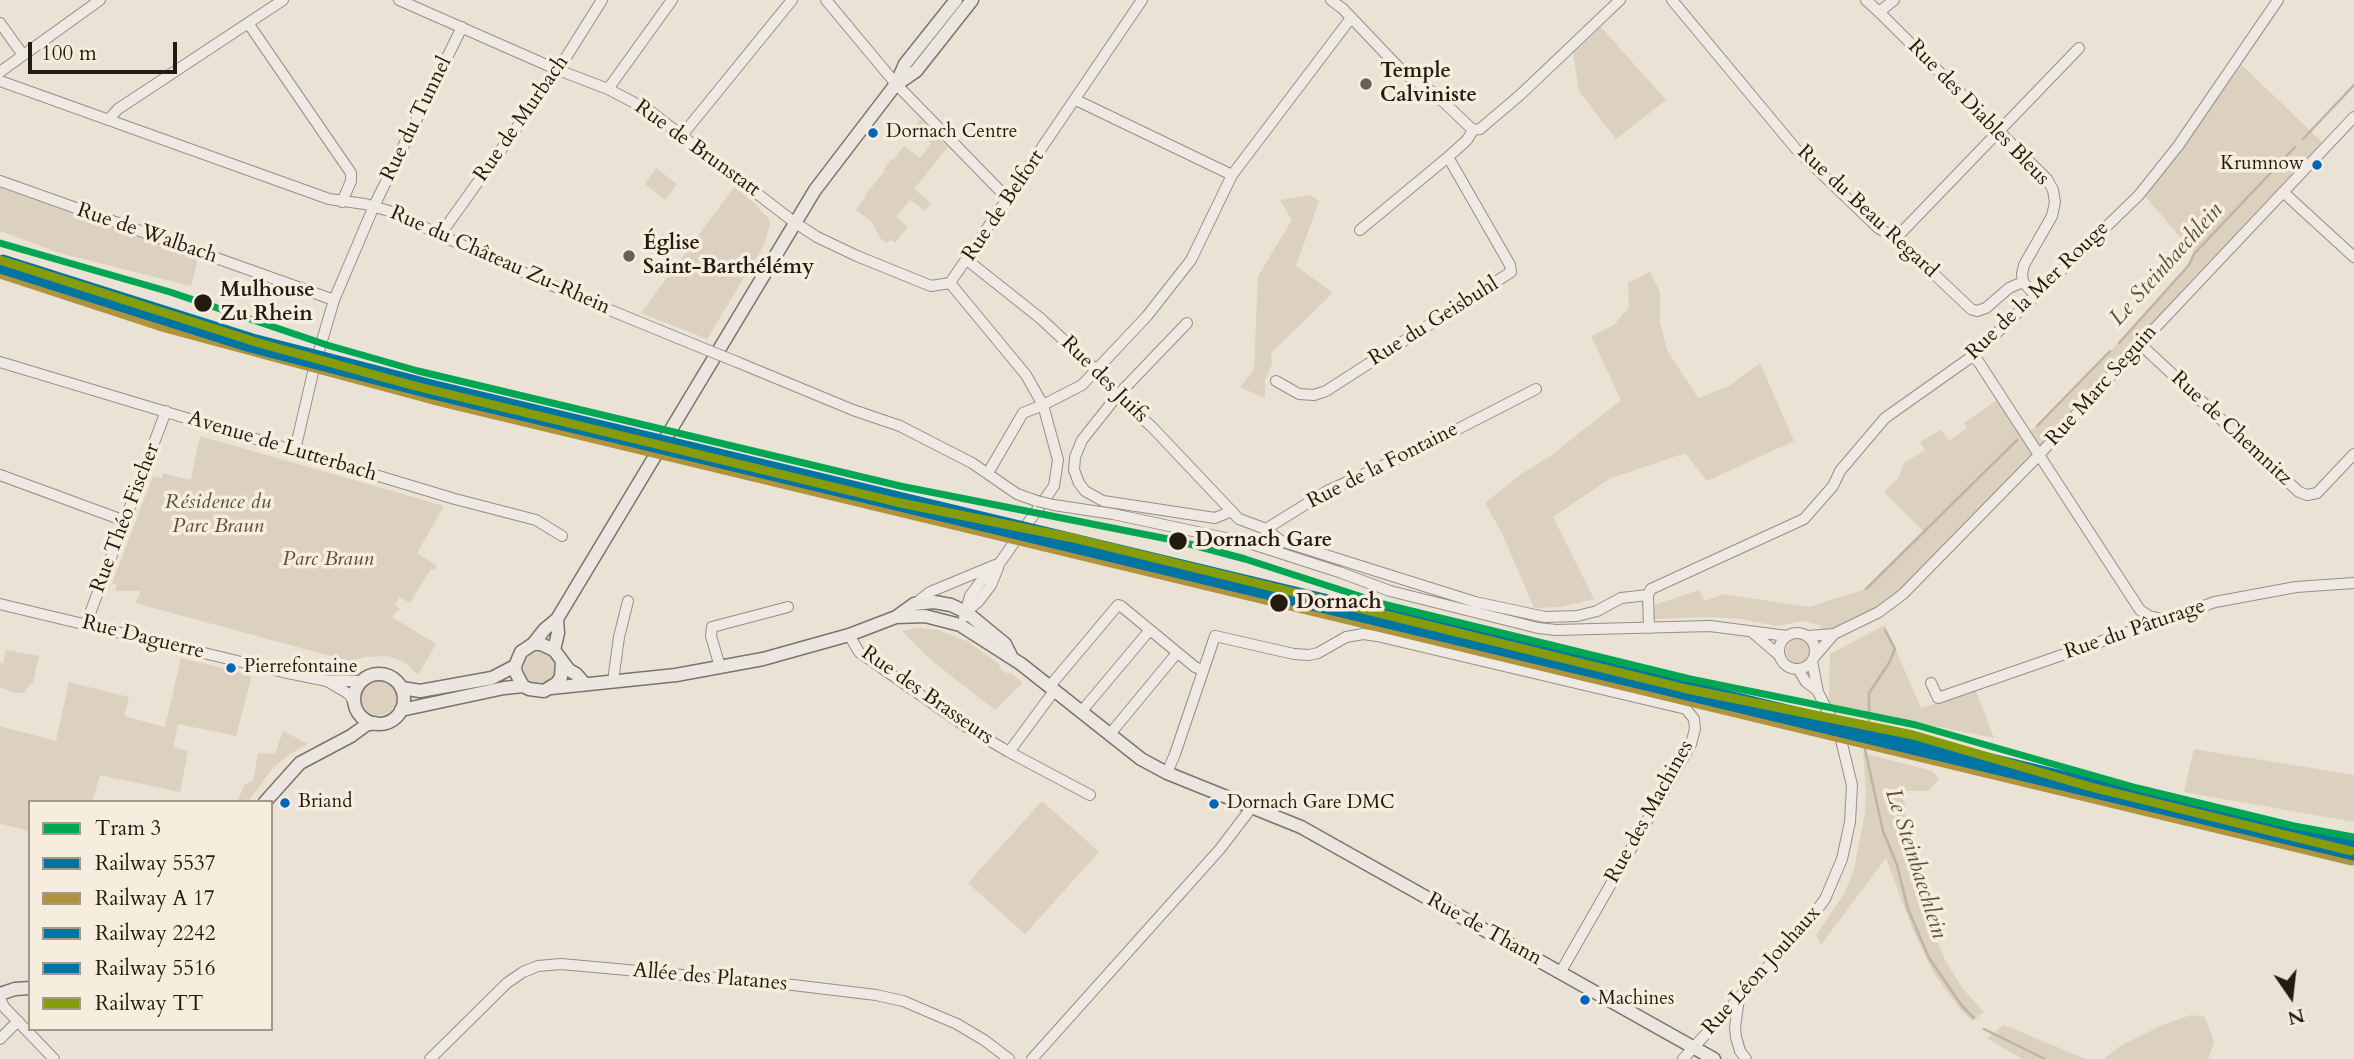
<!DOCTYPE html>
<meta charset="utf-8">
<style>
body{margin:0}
#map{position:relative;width:2354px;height:1059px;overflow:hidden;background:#eae2d5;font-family:Cardo,serif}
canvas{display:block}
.legend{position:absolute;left:28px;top:800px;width:245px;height:231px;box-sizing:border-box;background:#f7edde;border:2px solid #a2998c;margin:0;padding:9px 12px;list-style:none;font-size:21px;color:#231a10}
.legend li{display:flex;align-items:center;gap:14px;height:35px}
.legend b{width:35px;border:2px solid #a2998c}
.north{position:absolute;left:2256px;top:961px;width:70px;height:70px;-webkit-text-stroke:5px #f7edde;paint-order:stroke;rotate:166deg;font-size:19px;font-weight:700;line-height:28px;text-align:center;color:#231a10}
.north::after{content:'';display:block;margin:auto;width:24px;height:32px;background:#231a10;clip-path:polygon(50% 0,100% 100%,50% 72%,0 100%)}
.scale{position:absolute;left:28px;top:42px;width:149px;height:32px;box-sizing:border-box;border:4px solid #231a10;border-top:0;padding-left:9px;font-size:21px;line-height:24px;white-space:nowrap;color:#231a10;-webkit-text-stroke:5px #f7edde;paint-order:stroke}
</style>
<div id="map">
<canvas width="2354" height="1059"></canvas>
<ul class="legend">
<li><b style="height:9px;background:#00a651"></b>Tram 3</li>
<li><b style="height:9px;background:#0075a1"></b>Railway 5537</li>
<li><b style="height:9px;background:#b1933b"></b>Railway A 17</li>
<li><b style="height:9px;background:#0075a1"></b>Railway 2242</li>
<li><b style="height:9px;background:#0075a1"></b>Railway 5516</li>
<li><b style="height:9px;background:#869c0a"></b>Railway TT</li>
</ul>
<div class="north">N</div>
<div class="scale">100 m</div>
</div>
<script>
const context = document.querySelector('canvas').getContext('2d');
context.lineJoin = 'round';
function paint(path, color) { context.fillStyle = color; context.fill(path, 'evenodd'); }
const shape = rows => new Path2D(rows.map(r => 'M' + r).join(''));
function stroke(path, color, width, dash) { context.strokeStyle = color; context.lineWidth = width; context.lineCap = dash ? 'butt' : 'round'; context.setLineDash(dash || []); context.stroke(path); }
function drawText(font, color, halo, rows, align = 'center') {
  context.font = font + ' Cardo,serif'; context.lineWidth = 7; context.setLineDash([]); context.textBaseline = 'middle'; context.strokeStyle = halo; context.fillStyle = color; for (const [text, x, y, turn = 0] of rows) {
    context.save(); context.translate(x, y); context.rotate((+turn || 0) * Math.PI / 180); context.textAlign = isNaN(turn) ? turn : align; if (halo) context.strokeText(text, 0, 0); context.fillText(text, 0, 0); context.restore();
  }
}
paint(shape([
 [1601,27,1666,100,1616,139,1579,91,1573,53],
 [2242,65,2326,146,1903,594,1824,635,1820,625,1803,621,1777,626,1740,619,1714,617,1649,619,1648,607,1699,590,1705,601,1723,594,1809,607,1866,589,1924,532,1884,492,1899,477,1904,463,1925,450,1920,442,1941,430,1949,441,1967,428,1964,423,2001,397,2025,434,2037,426,2129,332,2189,265,2194,253,2145,196],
 [920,119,948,147,914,189,931,203,925,211,910,200,896,217,908,227,895,243,891,240,886,243,879,237,872,222,856,210,866,196,865,195,885,171,883,170,891,159,893,160,904,146,920,158,931,144,918,133,916,135,912,132],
 [656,168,677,184,665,200,645,184],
 [0,185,199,255,191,286,60,253,0,231],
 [734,187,756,205,768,218,770,224,764,245,707,339,641,313],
 [1310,195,1319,201,1296,266,1333,293,1271,353,1272,364,1265,380,1265,398,1240,387,1254,370,1258,276,1292,220,1280,200],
 [1650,272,1660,292,1660,322,1667,350,1698,398,1729,386,1760,363,1794,441,1707,481,1685,453,1609,479,1553,517,1594,599,1561,607,1534,608,1502,533,1485,503,1520,475,1553,454,1621,400,1591,336,1614,325,1629,307,1628,283],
 [200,436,444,506,417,553,437,566,434,570,431,569,410,603,399,597,395,605,400,608,392,617,436,644,418,675,404,662,388,656,364,657,353,662,135,603,141,591,115,591,117,585,112,583,153,476,163,479,162,473,191,480],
 [1885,625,1921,708,1976,691,1994,738,1829,705,1830,654],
 [917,628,938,630,967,641,1000,665,999,668,1008,674,1010,672,1023,683,995,710,931,660,902,631],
 '1786 651a13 13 0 1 1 26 0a13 13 0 1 1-26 0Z',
 [6,650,39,656,33,682,23,693,15,693,0,687,0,663,3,663],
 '524 668a16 16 0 1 1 32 0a16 16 0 1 1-32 0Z',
 [181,658,252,675,236,736,178,724,173,747,188,751,180,792,100,775,92,802,30,802,30,831,0,824,0,726,56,741,69,682,129,697,124,716,165,727],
 '361 697a18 18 0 1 1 36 0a18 18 0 1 1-36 0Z',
 [283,731,308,744,290,754,273,768,248,802,237,802,245,784,253,781,258,753,275,754],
 [2194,749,2354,775,2354,822,2184,792],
 [1863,753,1932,771,1939,779,1928,791,1907,791,1904,797,1910,856,1929,921,1945,960,1963,989,1984,1012,1972,1021,1960,1009,1933,972,1911,925,1886,858,1821,945,1816,935,1845,892,1854,870,1865,813,1866,791],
 [1042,801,1099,852,1025,934,968,883],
 [2191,1015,2205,1017,2214,1042,2208,1059,2104,1059,2120,1046,2165,1024],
 [2004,1025,2086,1059,2022,1059,1987,1038]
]), '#dcd0be');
stroke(shape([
 [2303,139,2354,85],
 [2119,343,2189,265,2194,254,2295,147],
 [2037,426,2110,351],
 [1866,589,2017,440],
 [1885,630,1895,649,1889,663,1869,693,1869,720,1864,745,1883,831,1897,865,1908,909,1929,958,1962,1006,1974,1018],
 [1984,1029,2045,1059]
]), '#bfb3a2', 2.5);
const minor = shape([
 [399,0,558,70,608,89,650,111,794,222,817,237,857,256,931,286,950,283],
 [826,0,896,84,1008,199],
 [1331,0,1343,9,1405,74,1434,93,1473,130],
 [1672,0,1796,149,1878,228,1896,238,1971,309,1977,311,1986,308,2009,288,2023,282],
 [1866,0,1879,12,1894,0],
 [1879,12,2047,179,2053,190,2055,202,2052,216,2024,265,2022,274,2023,282,2036,296],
 [0,23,23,55],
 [248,23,351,173,351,181,342,202],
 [0,72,100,0],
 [0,81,329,199,365,204,396,213,440,235,578,297,695,345],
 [608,89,672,0],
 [1076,100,1232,175],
 [108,120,118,109,283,0],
 [1473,130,1480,129,1520,95,1620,0],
 [683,134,792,0],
 [0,181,334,300],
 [2283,192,2354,257],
 [1360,230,1448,157,1467,140,1473,130],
 [440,235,558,70,602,0],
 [1896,238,2079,48],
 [967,260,1040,318,1096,370,1117,396,1152,427,1239,519,1266,529,1281,541,1475,602,1545,617,1577,616,1597,611,1621,598,1648,595],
 [950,283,1142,0],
 [950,283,1026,375,1043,405,1023,413,988,473],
 [1187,323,1117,396,1082,440,1075,457,1074,470,1079,483,1085,491,1103,501,1215,518,1232,511],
 [2140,344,2299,492,2307,495,2317,493,2354,454],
 [1974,355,2140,610,2149,616,2162,619],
 [0,362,455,499,536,520,562,536],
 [737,362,853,410,900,426,972,463,1017,494,1037,501],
 [1276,381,1299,394,1314,395,1326,391,1511,272,1510,265,1448,157],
 [295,450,314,368,334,300,374,206,462,27],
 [0,475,125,521],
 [1054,505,1113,514,1249,543,1339,572,1390,591,1538,628,1556,630,1710,626,1787,636],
 [1266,529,1327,491,1419,449,1536,389],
 [0,604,283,672,327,681,362,681],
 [915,604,930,592,995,565],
 [966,612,978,602,991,585,998,568],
 [964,617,970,596,981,581,999,564,1054,486,1058,460,1043,405,1082,385,1147,316,1191,260,1232,175,1351,18],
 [86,624,166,411],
 [1649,628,1648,595,1651,589,1804,519,1833,486,1840,471,1885,418,1974,355,2139,195,2178,146,2278,0],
 [1752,632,1780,656],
 '1779 651a18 18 0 1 1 36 0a18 18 0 1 1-36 0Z',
 [849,635,859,652,965,726,1009,752,1090,795],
 [1808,636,1834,634,1879,612,1903,594,2039,455,2140,344,2354,117],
 [1815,656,1834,634],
 [720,667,711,636,712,627,788,607],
 [1798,669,1806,682,1818,691],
 [327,681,349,694,354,702],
 [613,681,619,637,628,601],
 [1931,683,1938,698,2215,602,2296,587,2354,583],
 [1049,687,1118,605,1121,606,1195,667,1202,670],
 [1081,712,1149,631],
 [1110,734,1177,653],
 [1009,752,1054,691],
 [1167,773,1175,754,1215,636,1294,654,1309,655,1318,653,1346,637,1363,634,1377,636,1686,709,1694,719,1695,729,1691,744,1560,973],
 [0,998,4,1007,54,1059],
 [1739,999,1735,1027,1736,1037,1740,1051,1746,1059],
 [0,1039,18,1021],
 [430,1059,507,983,523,972,538,966,561,964,793,985,876,995,903,1001,957,1024,984,1040,1009,1059],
 [1032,1059,1220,849,1252,807],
 [1683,1059,1805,926,1825,899,1842,859,1850,822,1852,785,1840,736,1818,692,1812,661]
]);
const major = shape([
 [897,84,916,71,972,0],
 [896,617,925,616,960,625,1021,664,1141,759,1167,773,1301,827,1714,1059],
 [533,644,545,629,557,619,815,190,896,84,905,64,956,0],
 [554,650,558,633,557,619],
 [562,662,561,677,557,683,544,691,529,689,523,686,516,673,515,666,521,652,533,644,541,644,554,650,569,670,576,674,584,683],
 '354 699a25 25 0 1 1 50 0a25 25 0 1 1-50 0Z',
 [402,688,420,691,492,678,515,666],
 [551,688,676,675,763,659,849,635,896,617,914,604,934,602,951,605,966,612,1005,644,1011,656],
 [401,710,504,688,523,686],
 [265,802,300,763,351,736,366,725,375,723],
 [0,994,15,989,30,988]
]);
stroke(minor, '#958f87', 12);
stroke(major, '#79746c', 15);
stroke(minor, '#eeeae3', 10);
stroke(major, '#ebe6df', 12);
const minorBridge = shape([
 [695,345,737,362],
 [1037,501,1054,505]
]);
stroke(minorBridge, '#958f87', 12, []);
stroke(minorBridge, '#eeeae3', 10);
stroke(shape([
 [0,263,168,318,435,390,2354,851]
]), '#0075a1', 9);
stroke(shape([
 [0,274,165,328,433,400,2352,861]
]), '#b1933b', 9);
stroke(shape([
 [0,269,250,348,433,395,2354,856]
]), '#0075a1', 9);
stroke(shape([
 [3,259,253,338,436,385,2354,845]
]), '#0075a1', 9);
stroke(shape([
 [0,260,259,343,415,386,896,502,1073,538,1687,689,1913,735,2091,787,2351,851]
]), '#869c0a', 9);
stroke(shape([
 [0,243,170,292,327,345,418,371,900,486,1178,541,1245,559,1387,605,1690,679,1916,725,2137,788,2294,826,2354,837]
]), '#00a651', 7);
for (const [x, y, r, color] of [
 [1366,84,7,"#696055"],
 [873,133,6,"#0065bd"],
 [2317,165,6,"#0065bd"],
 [629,256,7,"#696055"],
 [203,303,10,"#231a10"],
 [1178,541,10,"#231a10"],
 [1279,603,10,"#231a10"],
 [231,668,6,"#0065bd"],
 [285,803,6,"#0065bd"],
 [1214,804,6,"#0065bd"],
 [1585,1000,6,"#0065bd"]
]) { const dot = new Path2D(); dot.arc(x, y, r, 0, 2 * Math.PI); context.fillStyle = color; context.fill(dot); stroke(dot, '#f7edde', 2.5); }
drawText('19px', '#231a10', '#f7edde', [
 ["Dornach Centre",886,133],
 ["Krumnow",2304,165,"right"],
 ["Pierrefontaine",244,668],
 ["Briand",298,803],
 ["Dornach Gare DMC",1227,804],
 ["Machines",1598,1000]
], 'left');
drawText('bold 21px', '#231a10', '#f7edde', [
 ["Temple",1380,72],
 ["Calviniste",1380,96],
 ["Église",643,244],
 ["Saint-Barthélémy",643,268]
], 'left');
drawText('21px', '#231a10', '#f7edde', [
 ["Rue des Diables Bleus",1978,113,46],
 ["Rue du Tunnel",417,119,-64],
 ["Rue de Murbach",522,119,-55],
 ["Rue de Brunstatt",697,149,36],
 ["Rue de Belfort",1004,206,-56],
 ["Rue du Beau Regard",1867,212,43],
 ["Rue de Walbach",147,234,19],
 ["Rue du Château Zu-Rhein",500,261,24],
 ["Rue de la Mer Rouge",2038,291,-44],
 ["Rue du Geisbuhl",1434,322,-32],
 ["Rue des Juifs",1104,380,45],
 ["Rue Marc Seguin",2102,386,-48],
 ["Rue de Chemnitz",2231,429,43],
 ["Avenue de Lutterbach",282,447,17],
 ["Rue de la Fontaine",1383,466,-27],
 ["Rue Théo Fischer",126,518,-69],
 ["Rue du Pâturage",2135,630,-19],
 ["Rue Daguerre",143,638,14],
 ["Rue des Brasseurs",927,696,35],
 ["Rue des Machines",1650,812,-61],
 ["Rue de Thann",1484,930,29],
 ["Rue Léon Jouhaux",1762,971,-48],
 ["Allée des Platanes",710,978,5]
]);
drawText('bold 21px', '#231a10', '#f7edde', [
 ["Mulhouse",220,291],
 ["Zu Rhein",220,315],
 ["Dornach Gare",1195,541],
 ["Dornach",1296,603]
], 'left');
drawText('italic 21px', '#574c3f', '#f7edde', [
 ["Résidence du",218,503],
 ["Parc Braun",218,527],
 ["Parc Braun",328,560]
]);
drawText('italic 23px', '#5a4f42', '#f7edde', [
 ["Le Steinbaechlein",2167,265,-48],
 ["Le Steinbaechlein",1915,864,72]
]);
</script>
